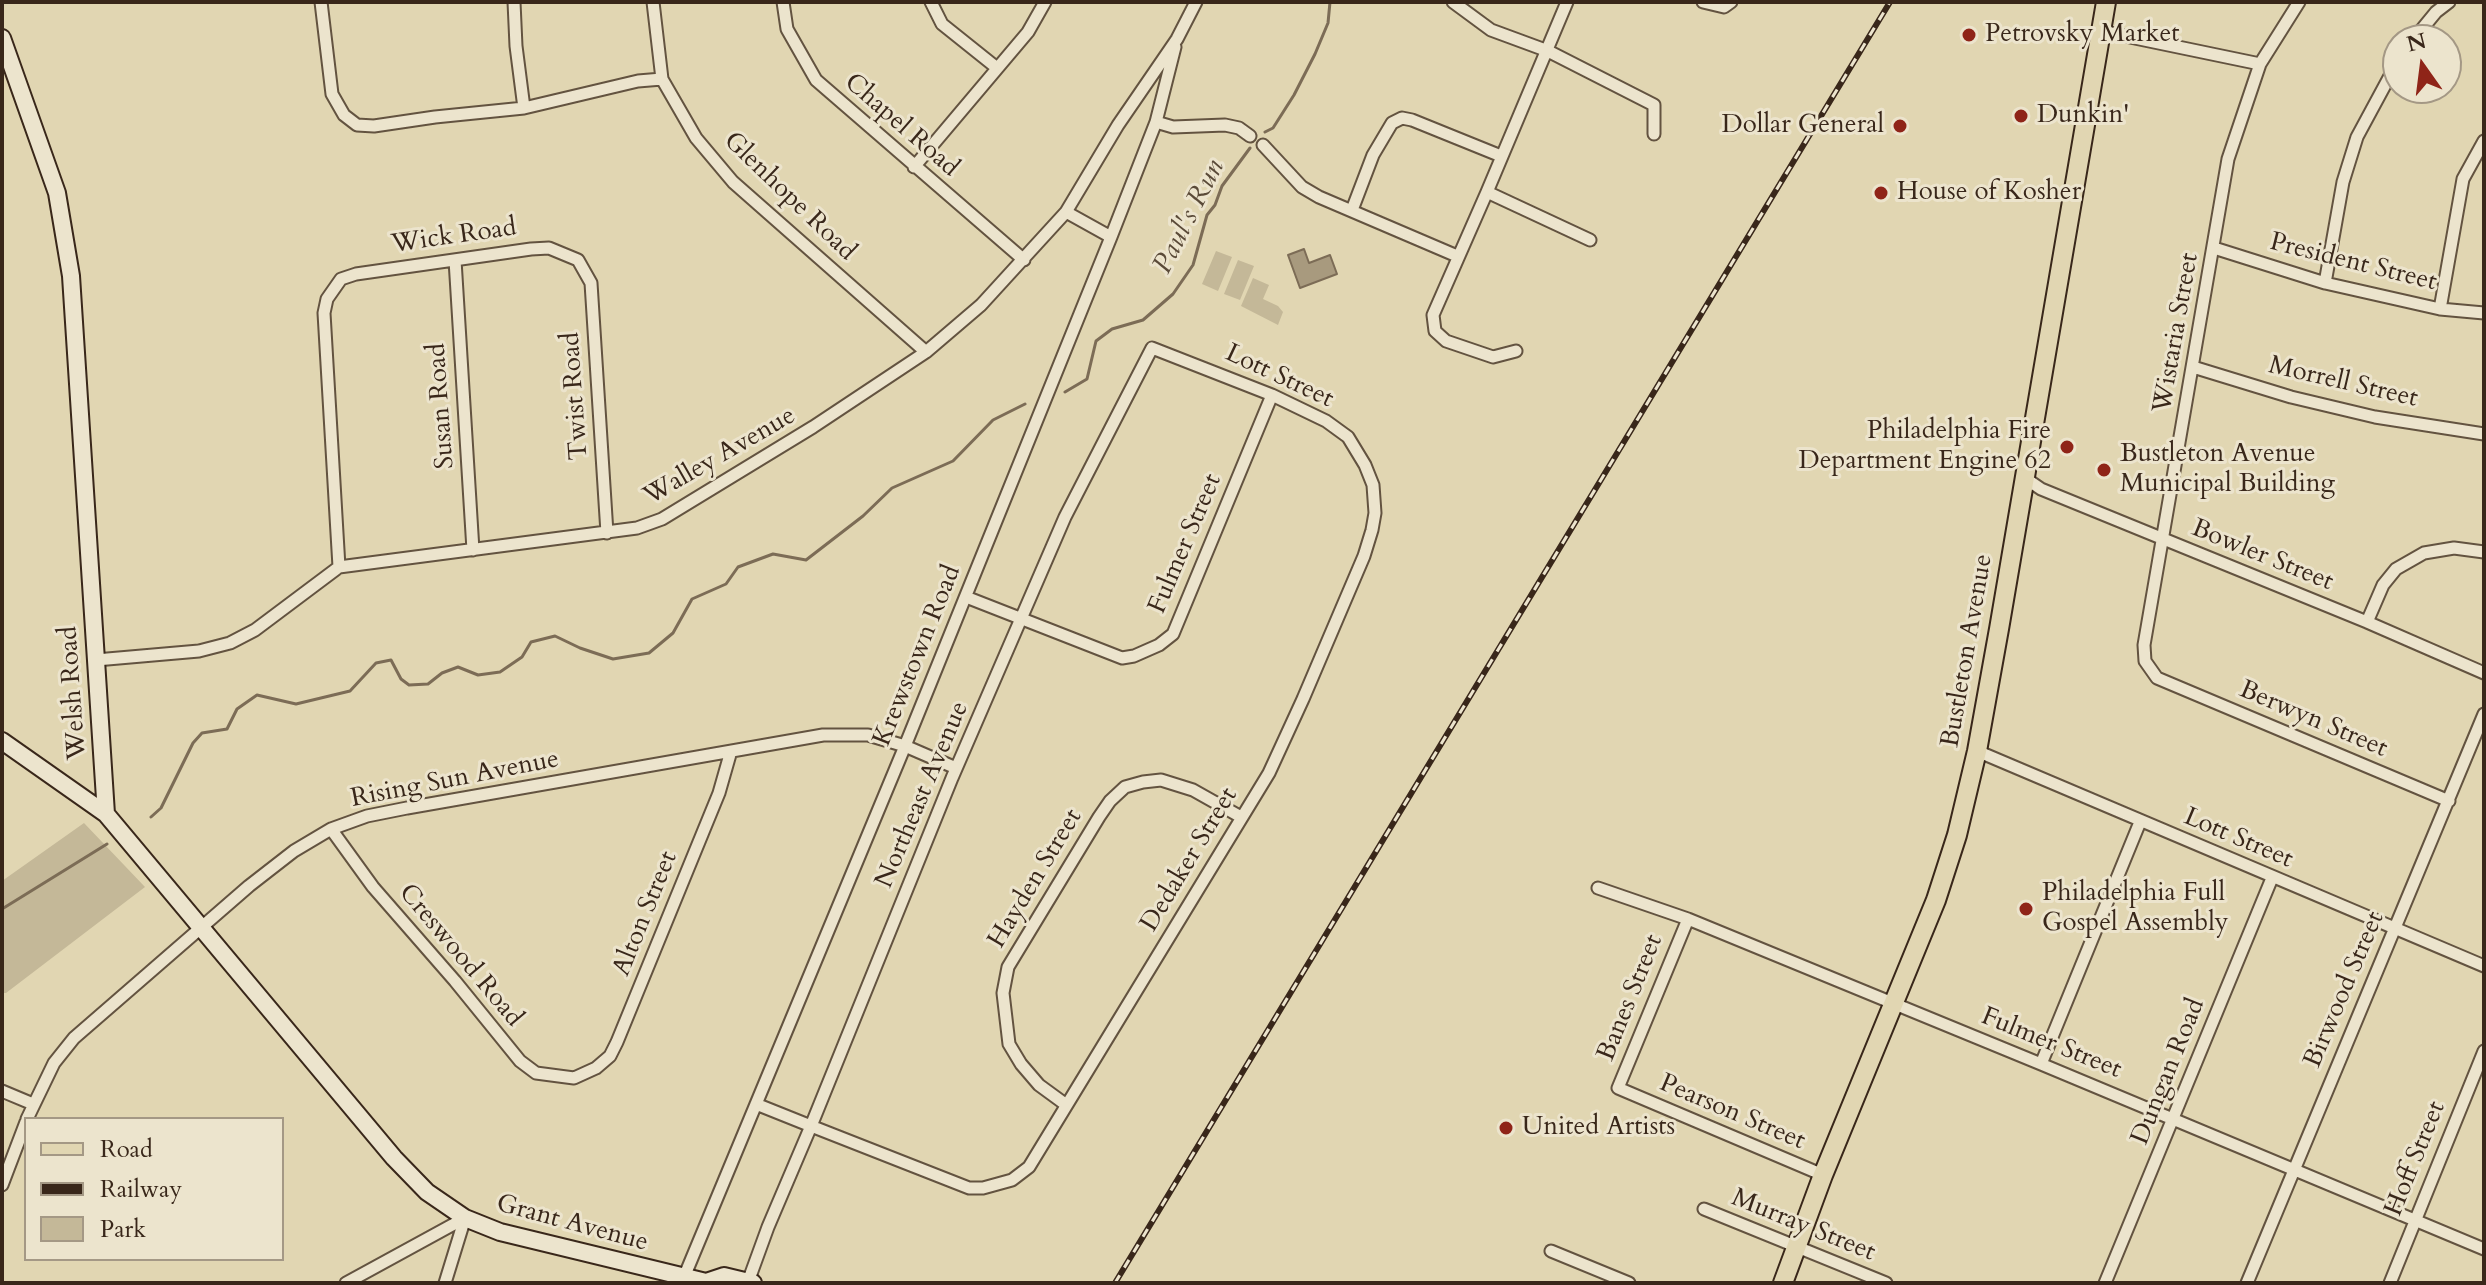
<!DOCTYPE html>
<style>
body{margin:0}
#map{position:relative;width:2486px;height:1285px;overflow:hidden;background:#e1d6b2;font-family:Cardo,serif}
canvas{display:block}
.frame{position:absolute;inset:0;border:4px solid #39271a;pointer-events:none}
.legend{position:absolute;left:24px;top:1117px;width:260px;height:144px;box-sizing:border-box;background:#ece4cd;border:2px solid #a49885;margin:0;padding:10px 14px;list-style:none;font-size:24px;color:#39271a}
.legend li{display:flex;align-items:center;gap:16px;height:40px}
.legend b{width:40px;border:2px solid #a49885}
.north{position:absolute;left:2382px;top:24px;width:80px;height:80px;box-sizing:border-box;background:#ece4cd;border:2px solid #a49885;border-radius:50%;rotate:346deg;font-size:22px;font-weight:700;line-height:32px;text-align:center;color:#39271a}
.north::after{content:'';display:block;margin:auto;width:28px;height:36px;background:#8f2418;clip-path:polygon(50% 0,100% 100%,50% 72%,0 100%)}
</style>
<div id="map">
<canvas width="2486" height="1285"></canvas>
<div class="frame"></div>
<ul class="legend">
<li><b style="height:10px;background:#e1d6b2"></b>Road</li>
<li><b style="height:10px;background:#39271a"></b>Railway</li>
<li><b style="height:22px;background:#c4b898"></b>Park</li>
</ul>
<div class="north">N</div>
</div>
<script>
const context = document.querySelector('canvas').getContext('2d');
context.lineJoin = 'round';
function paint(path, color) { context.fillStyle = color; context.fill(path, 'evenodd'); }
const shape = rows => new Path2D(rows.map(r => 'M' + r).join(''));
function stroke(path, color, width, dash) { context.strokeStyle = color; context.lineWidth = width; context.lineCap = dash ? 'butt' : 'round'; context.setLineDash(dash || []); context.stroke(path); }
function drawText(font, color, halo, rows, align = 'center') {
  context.font = font + ' Cardo,serif'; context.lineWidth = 6; context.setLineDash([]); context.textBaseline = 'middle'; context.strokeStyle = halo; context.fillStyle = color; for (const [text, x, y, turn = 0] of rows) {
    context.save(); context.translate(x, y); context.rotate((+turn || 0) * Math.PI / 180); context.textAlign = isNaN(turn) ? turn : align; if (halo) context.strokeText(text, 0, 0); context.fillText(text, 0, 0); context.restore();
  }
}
paint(shape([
 [1216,251,1232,257,1218,291,1202,284],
 [1238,260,1254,266,1240,300,1224,294],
 [1253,278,1269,285,1263,299,1278,306,1283,312,1278,325,1241,306],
 [84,823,145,887,6,993,2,993,2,881]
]), '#c4b898');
const water = shape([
 [1304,249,1309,263,1330,255,1337,274,1300,288,1288,255,1304,249]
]);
paint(water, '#a89a7e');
stroke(water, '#7c6c56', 2);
stroke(shape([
 [1265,132,1273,128,1294,95,1315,54,1328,23,1330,2],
 [1065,392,1087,379,1096,341,1112,329,1143,320,1173,294,1193,265,1207,215,1215,205,1222,186,1250,148],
 [151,817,161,808,193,743,202,733,227,729,237,709,257,695,296,704,350,691,376,663,391,660,401,679,409,685,428,684,442,673,458,667,478,675,500,672,522,657,531,642,555,636,580,648,613,659,649,653,673,633,692,599,726,584,738,567,773,554,806,560,863,516,892,488,953,461,993,420,1025,404],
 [2,909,107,844]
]), '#7c6c56', 3);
const street = shape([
 [321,2,332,94,344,115,357,125,374,126,435,117,524,108,638,81,662,79],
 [514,2,516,46,524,108],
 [653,2,662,79,696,138,733,182,926,352],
 [783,2,787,29,816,80,1024,260],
 [931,2,942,24,997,68],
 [1453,2,1491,30,1548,51,1654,105,1654,134],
 [1703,2,1724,7,1731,2],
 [2299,2,2260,64,2228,159,2144,645,2145,661,2157,678,2449,801],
 [2101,31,2260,64],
 [2413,40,2436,12,2449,2],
 [1156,122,1173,127,1225,125,1239,128,1250,136],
 [1263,145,1302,187,1319,197,1457,256],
 [914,167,1028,32,1045,2],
 [1487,192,1590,240],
 [1352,210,1373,155,1392,123,1402,118,1412,120,1501,156],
 [1066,212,1111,237],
 [2214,248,2325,283,2440,309,2484,313],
 [455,260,473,550],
 [2325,283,2343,182,2357,137,2398,61],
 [2440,309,2463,179,2484,141],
 [1516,351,1493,357,1446,341,1435,331,1433,315,1487,192,1567,2],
 [2193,367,2291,397,2375,417,2484,434],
 [2025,478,2041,489,2367,622,2484,673],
 [339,567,324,313,327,299,341,279,356,274,531,249,549,248,578,260,591,283,607,533],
 [966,597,1122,658,1134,656,1159,645,1173,634,1272,395],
 [2367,622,2383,585,2396,569,2424,553,2454,548,2484,552],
 [96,660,199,651,230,643,255,630,339,567,637,528,662,519,813,427,926,352,981,305,1066,212,1118,125,1177,39,1196,2],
 [1977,751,2484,966],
 [331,829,373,887,455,981,520,1061,536,1073,574,1078,596,1068,610,1056,617,1042,719,793,731,751],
 [1598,888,1688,919,2041,1064,2484,1249],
 [1688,919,1618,1088,1823,1175],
 [2041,1064,2140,822],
 [2,1091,33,1104],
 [1065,1104,1039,1085,1021,1064,1009,1044,1003,993,1008,967,1099,817,1110,801,1125,787,1143,782,1161,780,1193,790,1241,817],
 [27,1119,54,1063,74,1038,249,886,294,851,331,829,367,816,407,808,823,735,868,735,905,746,956,768],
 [2,1185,26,1122],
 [1704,1209,1886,1283],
 [1551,1251,1629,1283],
 [682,1282,905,746,1111,237,1156,122,1175,47],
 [748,1282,768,1227,811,1126,952,778,1065,517,1152,348,1272,395,1326,421,1348,437,1365,465,1373,485,1375,513,1372,530,1364,556,1303,699,1269,773,1029,1167,1012,1180,983,1188,969,1188,811,1126,756,1104],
 [346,1283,465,1218],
 [445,1283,465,1218],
 [2105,1283,2272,878],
 [2247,1283,2484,714],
 [2390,1283,2484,1051]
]);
const secondary = shape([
 [2,38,57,193,71,276,106,814,394,1158,427,1192,465,1218,500,1232,706,1282,724,1276,753,1283],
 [2,741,106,814]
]);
const primary = shape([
 [1783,1283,1823,1175,1936,900,1957,835,1977,751,1999,629,2106,2]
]);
stroke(street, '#635340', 15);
stroke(secondary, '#39271a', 20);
stroke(primary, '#39271a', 22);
stroke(street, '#ece4cd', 11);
stroke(secondary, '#ece4cd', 16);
stroke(primary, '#e1d6b2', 18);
const rail = shape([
 [1115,1283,1890,2]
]);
stroke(rail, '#39271a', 6);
stroke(rail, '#ece4cd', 3, [9]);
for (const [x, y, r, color] of [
 [1969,35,8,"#8f2418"],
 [2021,116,8,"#8f2418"],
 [1900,126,8,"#8f2418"],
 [1881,193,8,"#8f2418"],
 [2067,447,8,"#8f2418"],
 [2104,470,8,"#8f2418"],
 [2026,909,8,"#8f2418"],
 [1506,1128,8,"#8f2418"]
]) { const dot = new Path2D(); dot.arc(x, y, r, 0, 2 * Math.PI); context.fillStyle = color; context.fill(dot); stroke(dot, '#ece4cd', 3); }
drawText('26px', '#39271a', '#ece4cd', [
 ["Petrovsky Market",1985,35],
 ["Dunkin'",2037,116],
 ["Dollar General",1884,126,"right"],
 ["House of Kosher",1897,193],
 ["Philadelphia Fire",2051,432,"right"],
 ["Department Engine 62",2051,462,"right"],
 ["Bustleton Avenue",2120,455],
 ["Municipal Building",2120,485],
 ["Philadelphia Full",2042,894],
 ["Gospel Assembly",2042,924],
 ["United Artists",1522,1128]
], 'left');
drawText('26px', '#39271a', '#ece4cd', [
 ["Chapel Road",901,126,41],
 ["Glenhope Road",789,197,44],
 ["Wick Road",454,237,-8],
 ["President Street",2353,263,14],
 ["Wistaria Street",2177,333,-80],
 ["Lott Street",1279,377,25],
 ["Morrell Street",2343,383,13],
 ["Twist Road",576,396,-94],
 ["Susan Road",442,406,-94],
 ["Walley Avenue",720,457,-30],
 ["Fulmer Street",1186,544,-67],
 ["Bowler Street",2262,556,22],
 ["Bustleton Avenue",1968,651,-80],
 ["Krewstown Road",918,656,-68],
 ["Welsh Road",74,693,-94],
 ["Berwyn Street",2313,720,23],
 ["Rising Sun Avenue",455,780,-11],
 ["Northeast Avenue",923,795,-67],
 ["Lott Street",2238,839,23],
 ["Dedaker Street",1190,860,-59],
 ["Hayden Street",1036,879,-59],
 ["Alton Street",646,914,-68],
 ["Creswood Road",460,956,50],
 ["Birwood Street",2345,990,-67],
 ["Banes Street",1631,998,-68],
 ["Fulmer Street",2051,1044,22],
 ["Dungan Road",2169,1072,-68],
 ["Pearson Street",1732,1113,23],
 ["Hoff Street",2416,1159,-68],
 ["Grant Avenue",572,1224,15],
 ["Murray Street",1803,1226,22]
]);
drawText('italic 28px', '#5a4a38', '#ece4cd', [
 ["Paul's Run",1190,217,-63]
]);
</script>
